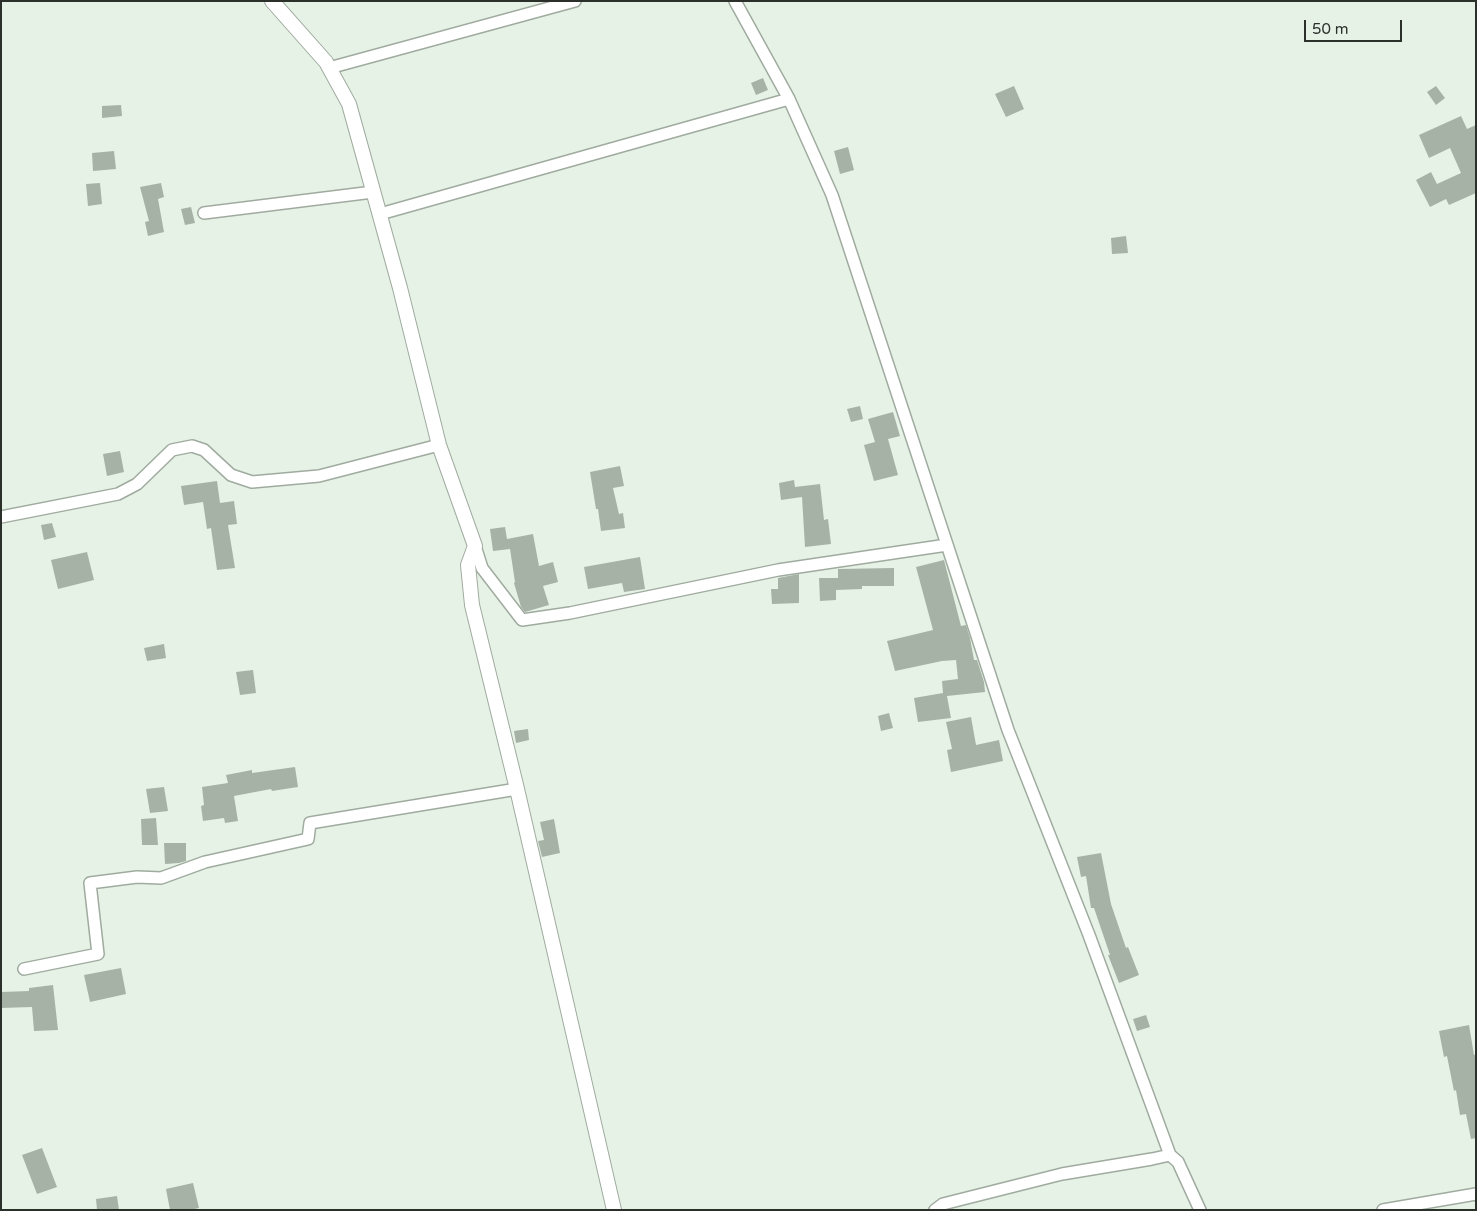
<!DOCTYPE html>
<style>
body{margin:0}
#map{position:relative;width:1477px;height:1211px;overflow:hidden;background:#e7f2e7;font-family:"Varela Round",sans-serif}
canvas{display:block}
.frame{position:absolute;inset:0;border:2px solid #2b302b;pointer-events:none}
.scale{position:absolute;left:1304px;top:20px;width:98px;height:22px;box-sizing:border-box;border:2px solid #2b302b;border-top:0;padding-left:6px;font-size:15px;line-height:18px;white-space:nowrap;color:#2b302b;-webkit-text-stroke:4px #e7f2e7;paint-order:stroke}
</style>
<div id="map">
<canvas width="1477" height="1211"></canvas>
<div class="frame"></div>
<div class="scale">50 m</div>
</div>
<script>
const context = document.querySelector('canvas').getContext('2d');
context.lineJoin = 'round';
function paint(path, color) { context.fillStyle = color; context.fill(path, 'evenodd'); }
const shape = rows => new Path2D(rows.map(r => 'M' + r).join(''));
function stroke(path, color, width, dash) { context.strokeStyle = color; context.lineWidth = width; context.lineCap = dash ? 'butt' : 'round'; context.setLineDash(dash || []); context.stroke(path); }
paint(shape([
 [763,78,768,90,756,95,751,83],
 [1014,86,1024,109,1006,117,995,94],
 [1436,86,1445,98,1436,105,1427,92],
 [121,105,122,116,102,118,102,106],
 [1461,116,1467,129,1476,125,1476,193,1449,205,1446,199,1430,207,1416,180,1431,172,1437,184,1461,173,1450,148,1429,158,1419,135],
 [848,147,854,170,840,174,834,151],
 [114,151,116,169,93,171,92,153],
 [100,183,102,204,88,206,86,184],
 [161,183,164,197,158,199,164,232,148,236,145,222,149,221,140,187],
 [191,207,195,223,185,225,181,209],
 [1126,236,1128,253,1112,254,1111,238],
 [860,406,863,419,851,422,847,409],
 [893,412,900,436,888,439,898,475,874,481,864,445,875,442,868,419],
 [120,451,124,472,107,476,103,454],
 [620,466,624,486,613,488,619,514,623,513,625,528,601,531,598,509,596,509,590,472],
 [794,480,795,487,820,484,824,520,828,519,831,544,805,547,802,497,781,500,779,483],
 [217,481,220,503,234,501,237,524,228,525,235,568,217,570,211,528,207,529,203,502,184,505,181,486],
 [52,523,56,537,44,540,41,525],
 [505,527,507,539,533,534,539,566,553,562,558,582,543,586,549,605,525,612,521,607,514,583,515,582,510,549,493,551,490,529],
 [87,552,94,580,58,589,51,560],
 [640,557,645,589,624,592,622,583,588,589,584,567],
 [944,560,961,626,966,625,970,638,974,660,977,660,984,682,985,692,947,696,951,718,918,722,914,698,943,693,942,681,958,679,956,660,942,661,895,671,887,641,933,630,916,567],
 [894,568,894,586,862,586,862,589,836,590,836,600,820,601,819,578,838,578,838,569],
 [799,574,799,603,772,604,771,589,778,589,778,578],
 [164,644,166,658,147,661,144,648],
 [253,670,256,693,240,695,236,672],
 [889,713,893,728,881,731,878,716],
 [971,717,976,745,999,740,1003,761,951,772,947,750,952,749,946,722],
 [528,729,529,740,516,743,514,731],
 [295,767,298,787,272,791,271,789,234,796,238,821,225,823,224,818,203,821,201,806,204,805,202,787,228,783,226,775,252,770,252,773],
 [164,787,168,811,150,813,146,789],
 [156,818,158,845,142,845,141,819],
 [554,819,560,853,542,857,538,841,544,840,540,822],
 [164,843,186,843,186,861,179,863,165,864],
 [1101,853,1111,904,1126,948,1128,947,1139,975,1119,983,1108,955,1110,955,1094,908,1091,908,1086,876,1081,877,1077,857],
 [121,968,126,994,90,1002,84,975],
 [53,985,58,1030,34,1031,32,1007,1,1008,1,992,29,991,29,988],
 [1146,1015,1150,1027,1137,1031,1133,1019],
 [1469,1025,1474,1055,1476,1054,1476,1138,1471,1139,1466,1114,1460,1115,1456,1090,1454,1091,1447,1056,1444,1057,1439,1031],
 [42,1148,57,1187,37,1194,22,1155],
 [193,1183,199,1208,190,1210,170,1210,166,1189],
 [117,1196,119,1210,97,1210,96,1199]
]), '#a7b2a7');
const minor = shape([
 [735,1,789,99,832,195,1008,730,1089,935,1170,1155,1152,1159,1062,1174,943,1204,935,1210],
 [329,68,575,1],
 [204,213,373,192],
 [380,214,789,99],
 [1,517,118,494,137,484,172,450,192,446,204,450,231,475,252,482,319,476,439,445],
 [475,546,482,568,522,620,570,613,778,570,947,545],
 [24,969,98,954,90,883,137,877,161,878,205,862,308,839,310,823,517,789],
 [1170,1155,1178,1162,1200,1210],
 [1383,1210,1476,1194]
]);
const tertiary = shape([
 [272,1,326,62,349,104,400,288,439,445,475,546,468,565,472,605,517,789,614,1210]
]);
stroke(minor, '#a0aba0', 14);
stroke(tertiary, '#a0aba0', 16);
stroke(minor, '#fff', 11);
stroke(tertiary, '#fff', 14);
</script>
